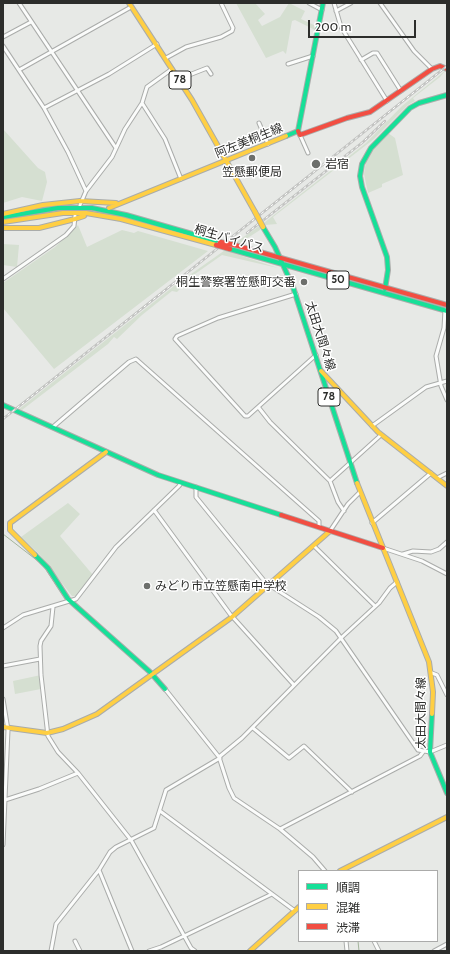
<!DOCTYPE html>
<meta charset="utf-8">
<style>
body{margin:0}
#map{position:relative;width:450px;height:954px;overflow:hidden;background:#e7e9e6;font-family:Cabin,"Noto Sans JP",sans-serif}
canvas{display:block}
.frame{position:absolute;inset:0;border:4px solid #2c2d2b;pointer-events:none}
.legend{position:absolute;left:298px;top:870px;width:140px;height:72px;box-sizing:border-box;background:#fff;border:1px solid #ababaa;margin:0;padding:5px 7px;list-style:none;font-size:12px;color:#2c2d2b}
.legend li{display:flex;align-items:center;gap:8px;height:20px}
.legend b{width:20px;border:1px solid #ababaa}
.scale{position:absolute;left:308px;top:20px;width:108px;height:18px;box-sizing:border-box;border:2px solid #2c2d2b;border-top:0;padding-left:5px;font-size:12px;line-height:14px;white-space:nowrap;color:#2c2d2b;-webkit-text-stroke:3px #fff;paint-order:stroke}
</style>
<div id="map">
<canvas width="450" height="954"></canvas>
<div class="frame"></div>
<ul class="legend">
<li><b style="height:5px;background:#16e098"></b>順調</li>
<li><b style="height:5px;background:#ffcf43"></b>混雑</li>
<li><b style="height:5px;background:#f24e42"></b>渋滞</li>
</ul>
<div class="scale">200 m</div>
</div>
<script>
const context = document.querySelector('canvas').getContext('2d');
context.lineJoin = 'round';
function paint(path, color) { context.fillStyle = color; context.fill(path, 'evenodd'); }
const shape = rows => new Path2D(rows.map(r => 'M' + r).join(''));
function stroke(path, color, width, dash) { context.strokeStyle = color; context.lineWidth = width; context.lineCap = dash ? 'butt' : 'round'; context.setLineDash(dash || []); context.stroke(path); }
function drawText(font, color, halo, rows, align = 'center') {
  context.font = font + ' Cabin,"Noto Sans JP",sans-serif'; context.lineWidth = 3; context.setLineDash([]); context.textBaseline = 'middle'; context.strokeStyle = halo; context.fillStyle = color; for (const [text, x, y, turn = 0] of rows) {
    context.save(); context.translate(x, y); context.rotate((+turn || 0) * Math.PI / 180); context.textAlign = isNaN(turn) ? turn : align; if (halo) context.strokeText(text, 0, 0); context.fillText(text, 0, 0); context.restore();
  }
}
paint(shape([
 [236,3,255,3,265,14,258,20,262,26,280,17,289,3,305,11,301,19,316,26,315,30,295,20,292,21,286,54,283,51,266,58],
 [446,70,440,77,413,98,415,101,408,105,374,139,273,217,277,224,265,225,260,228,260,230,246,239,243,244,237,242,227,251,278,268,222,255,195,274,177,292,172,291,142,315,117,339,114,337,108,344,22,410,19,409,174,286,265,222,366,143,402,106],
 [3,129,38,168,45,172,47,182,42,201,22,197,3,203],
 [388,133,395,138,403,175,382,184,382,187,368,193,364,174,366,161,374,147],
 [78,225,87,247,122,230,134,233,138,231,208,251,54,369,3,308,3,283,55,247],
 [3,244,19,245,17,267,3,265],
 [68,503,80,514,60,536,93,575,76,596,72,596,39,554,21,537],
 [41,675,41,689,15,694,13,681]
]), '#d5dfd1');
stroke(shape([
 [3,534,43,565,64,597],
 [358,941,359,951]
]), '#a4b49c', 1);
const street = shape([
 [19,3,116,148],
 [309,3,322,10],
 [334,3,341,27,387,101],
 [380,3,414,51,432,69],
 [336,11,351,3],
 [3,37,31,22],
 [3,46,44,108,68,152,86,191],
 [166,58,186,47,221,37,232,31,233,28,221,3],
 [361,60,373,53,377,53,401,91],
 [288,64,313,56],
 [19,70,131,7],
 [179,79,207,68,211,74],
 [142,103,165,139,181,179],
 [44,108,109,74,157,44],
 [259,123,268,144],
 [300,135,308,153],
 [80,205,86,191,112,157,125,129,142,103,147,87,172,69],
 [3,279,66,235,74,226,75,216],
 [296,294,218,318,177,336,175,339,245,416,248,416,316,355],
 [445,310,444,328,436,356,441,386,447,400],
 [259,408,270,422,330,481,381,435],
 [372,426,426,387,447,381],
 [53,427,129,362,136,359,319,521,319,527],
 [437,478,447,473],
 [330,481,338,502,344,511],
 [196,487,196,497,266,583,319,617,336,631,418,750,430,752,447,745],
 [154,510,230,614,294,685],
 [372,523,431,473],
 [330,531,348,504,360,492],
 [314,546,375,606],
 [383,548,422,561,447,574],
 [403,554,413,551,431,552,439,549,447,542],
 [53,607,51,626,41,641,40,646,41,675,48,736,58,752,78,773,131,840,191,948,195,951],
 [3,628,23,615,76,599,116,547,179,486,181,483],
 [3,666,40,659],
 [432,673,437,675,447,695],
 [165,689,219,757,229,788,234,798,280,829,313,857,325,871],
 [3,699,8,730,3,845],
 [253,728,289,758,304,746,352,792],
 [219,757,242,738,341,638,379,603,390,588,397,582],
 [5,800,39,789,78,773],
 [160,811,295,911],
 [280,829,420,756,423,752],
 [99,870,132,951],
 [75,941,80,951],
 [346,941,347,951],
 [374,941,379,951],
 [51,951,56,924,99,870,110,852,116,847,154,828,166,790,220,758],
 [149,951,161,947,272,894],
 [434,951,447,944]
]);
const fast = shape([
 [286,136,298,131,323,3],
 [3,217,58,208,92,208,126,215,220,242],
 [263,227,275,247,293,287,357,483],
 [230,249,447,311],
 [385,289,388,270,387,257,362,187,360,176,362,164,371,148,410,108,419,103,447,95],
 [3,405,158,475,281,515],
 [35,555,48,568,68,599,150,672,165,689],
 [432,714,430,752,447,793]
]);
const slow = shape([
 [129,3,192,100,255,212],
 [80,201,116,203],
 [109,208,286,136],
 [3,214,43,205,80,201],
 [75,219,84,216],
 [3,222,63,213,86,213,121,219,216,245],
 [3,228,39,228,75,219],
 [321,371,378,432,447,486],
 [357,483,429,662,433,692,432,714],
 [35,555,10,530,10,523,106,452],
 [3,727,47,733,63,729,97,714,232,617,330,531],
 [340,871,447,817],
 [250,951,299,907]
]);
const jam = shape([
 [298,131,300,135,347,118,370,112,432,69,440,66,447,69],
 [235,245,447,305],
 [281,515,383,548]
]);
stroke(street, '#aaacaa', 5);
stroke(fast, '#aaacaa', 6);
stroke(slow, '#aaacaa', 6);
stroke(jam, '#aaacaa', 6);
stroke(street, '#fbfcfb', 3);
stroke(fast, '#16e098', 4);
stroke(slow, '#ffcf43', 4);
stroke(jam, '#f24e42', 4);
const rail = shape([
 [247,233,363,142,385,121],
 [3,419,447,66]
]);
stroke(rail, '#c2c3c1', 2.5);
stroke(rail, '#fff', 1, [3]);
const slowBridge = shape([
 [255,212,263,227]
]);
const jamBridge = shape([
 [220,242,235,245],
 [216,245,230,249]
]);
stroke(slowBridge, '#aaacaa', 6, []);
stroke(jamBridge, '#aaacaa', 6, []);
stroke(slowBridge, '#ffcf43', 4.5);
stroke(jamBridge, '#f24e42', 4.5);
for (const [x, y, r, color] of [
 [252,158,4,"#6d6f6c"],
 [316,164,5,"#6d6f6c"],
 [304,282,4,"#6d6f6c"],
 [147,586,4,"#6d6f6c"]
]) { const dot = new Path2D(); dot.arc(x, y, r, 0, 2 * Math.PI); context.fillStyle = color; context.fill(dot); stroke(dot, '#fff', 1.5); }
for (const [x, y, w] of [
 [180,80,22],
 [338,280,22],
 [329,397,22]
]) { const box = new Path2D(); box.roundRect(x - w / 2, y - 9, w, 18, 3); context.fillStyle = '#fff'; context.fill(box); stroke(box, '#2c2d2b', 1); }
drawText('bold 11px', '#2c2d2b', null, [
 ["78",180,80],
 ["50",338,280],
 ["78",329,397]
]);
drawText('12px', '#2c2d2b', '#fff', [
 ["阿左美桐生線",249,141,-22],
 ["桐生バイパス",229,239,16],
 ["太田大間々線",320,336,72],
 ["太田大間々線",421,713,-90]
]);
drawText('12px', '#2c2d2b', '#fff', [
 ["岩宿",325,164],
 ["笠懸郵便局",252,172,"center"],
 ["桐生警察署笠懸町交番",296,282,"right"],
 ["みどり市立笠懸南中学校",155,586]
], 'left');
</script>
